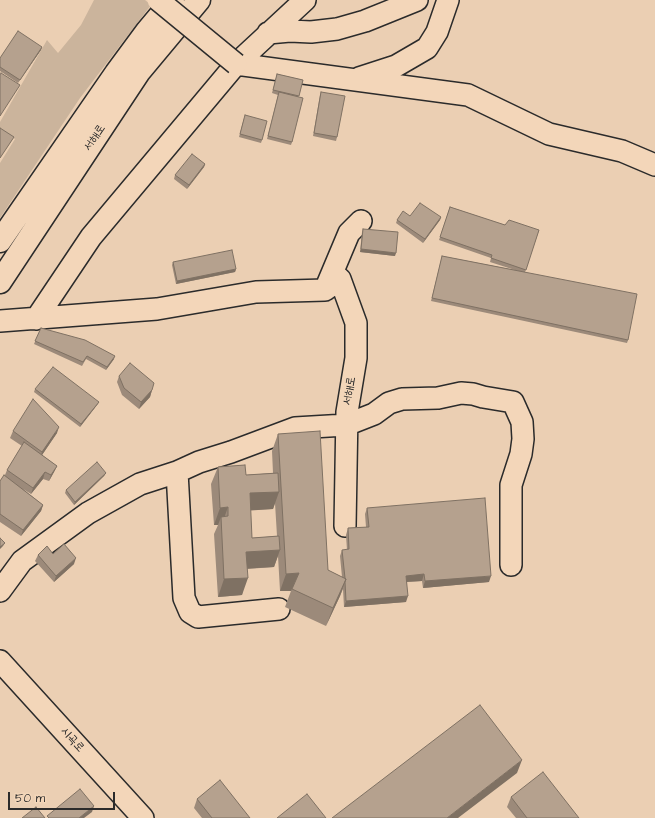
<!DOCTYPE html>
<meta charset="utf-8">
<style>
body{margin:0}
#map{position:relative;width:655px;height:818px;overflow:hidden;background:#ebcfb3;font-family:"Architects Daughter",sans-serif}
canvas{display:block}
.scale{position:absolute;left:8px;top:792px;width:107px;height:18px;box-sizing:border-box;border:2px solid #2b2b2b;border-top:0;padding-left:5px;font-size:12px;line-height:14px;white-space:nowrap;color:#2b2b2b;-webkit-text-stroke:3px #f3d6b9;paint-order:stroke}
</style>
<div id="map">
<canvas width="655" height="818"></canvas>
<div class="scale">50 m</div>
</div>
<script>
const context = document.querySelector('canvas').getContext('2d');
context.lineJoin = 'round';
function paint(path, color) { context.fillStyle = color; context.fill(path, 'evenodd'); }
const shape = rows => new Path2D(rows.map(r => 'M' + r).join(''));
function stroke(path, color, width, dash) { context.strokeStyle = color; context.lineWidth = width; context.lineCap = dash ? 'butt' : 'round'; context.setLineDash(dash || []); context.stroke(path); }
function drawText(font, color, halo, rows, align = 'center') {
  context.font = font + ' "Architects Daughter","Poor Story",sans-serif'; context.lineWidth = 3.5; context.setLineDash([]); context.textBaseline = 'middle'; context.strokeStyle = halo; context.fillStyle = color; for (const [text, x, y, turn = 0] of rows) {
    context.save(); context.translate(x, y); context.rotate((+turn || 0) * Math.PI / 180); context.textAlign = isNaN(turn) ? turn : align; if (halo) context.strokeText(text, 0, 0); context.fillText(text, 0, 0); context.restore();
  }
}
paint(shape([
 [94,0,145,0,151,5,80,98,0,218,0,163,15,139,0,129,0,122,47,40,58,53,81,25]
]), '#cbb49c');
const minor = shape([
 [268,33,290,31,311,32,337,29,365,21,417,0],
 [236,64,468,95,549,134,622,151,655,165],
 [359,78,396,66,427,48,437,32,448,0],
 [325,290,349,233,361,221],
 [36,319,91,237,236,64,305,0],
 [0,321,157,309,256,292,325,290,340,279,356,323,356,358,347,412,345,526],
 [177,472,184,598,190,612,198,617,279,609],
 [0,591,22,561,88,513,140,484,177,472,199,462,231,452,295,428,346,425,374,414,389,403,402,399,438,398,461,393,473,394,483,397,513,402,522,422,523,439,521,454,511,485,511,565],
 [0,661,143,818]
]);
const highway = shape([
 [0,241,116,73,147,31,173,0],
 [0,282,139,72,199,0]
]);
stroke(minor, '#2b2b2b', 24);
stroke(highway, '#2b2b2b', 25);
stroke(minor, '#f3d6b9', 21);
stroke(highway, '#f3d6b9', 22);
const minorBridge = shape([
 [158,0,236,64]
]);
stroke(minorBridge, '#2b2b2b', 24, []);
stroke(minorBridge, '#f3d6b9', 21);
paint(shape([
 [42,47,41,50,18,83,0,71,0,58],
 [277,74,303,80,298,97,292,142,291,145,267,139,278,95,272,93],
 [321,92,337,137,336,141,313,136,320,95],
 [244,118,262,140,261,143,239,137],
 [205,164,204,167,187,189,174,179,175,175],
 [450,207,505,225,539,230,525,272,628,340,627,343,431,301,442,256,515,270,490,262,491,258,439,240],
 [410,216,441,217,440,220,423,243,396,223,397,220],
 [363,229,395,256,360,252,362,232],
 [173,262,236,269,235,272,176,284,172,265],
 [41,328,114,359,106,370,86,359,82,366,34,344],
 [119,376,152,390,150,397,139,409,122,395,117,382],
 [35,389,99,402,97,405,80,427,34,392],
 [13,431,57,433,42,455,57,466,54,472,49,481,43,479,31,494,23,489,43,505,41,511,21,536,0,522,0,481,5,475,7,470,22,446,10,438],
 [278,434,328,570,342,577,340,556,342,550,347,550,346,535,348,528,366,527,365,514,367,508,489,582,423,588,422,581,407,582,406,602,344,607,343,589,340,596,326,626,285,607,291,591,280,591,278,556,274,567,247,569,242,595,218,597,214,534,218,525,214,525,211,484,218,467,246,475,273,473,272,451],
 [275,503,277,536,252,538,250,510,273,509],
 [106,473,104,476,74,505,65,493,66,490],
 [38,555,74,564,54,582,35,561],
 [511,797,579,818,516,818,507,807],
 [197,799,250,818,202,818,194,808]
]), '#9c8a7a');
paint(shape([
 [42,47,41,50,18,83],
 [205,164,204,167,187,189,189,185],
 [441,217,440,220,423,243,425,239],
 [361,249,396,253,395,256,360,252],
 [236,269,235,272,176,284,177,281],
 [115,356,114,359,106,370,107,367],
 [152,390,150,397,139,409,141,402],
 [99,402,97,405,80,427,81,424],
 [59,427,57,433,40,458,42,452],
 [57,466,54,472,49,481,51,475],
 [45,472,43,479,31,494,33,488],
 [106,473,104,476,74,505,75,502],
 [279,492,273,509,243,511,250,493],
 [43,505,41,511,21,536,23,530],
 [228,507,222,524,221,517,218,525,214,525,220,508],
 [5,543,3,546,0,549,0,547],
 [280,550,274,567,240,569,246,552],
 [76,558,74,564,54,582,56,576],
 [299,573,291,591,280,591,286,574],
 [424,574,422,581,404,582,406,576],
 [491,576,489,582,423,588,425,581],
 [248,578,242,595,218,597,224,579],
 [346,579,340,596,326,626,333,608],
 [408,596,406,602,344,607,346,601],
 [522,760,517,773,458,818,447,818],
 [94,806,92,812,84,818,79,818]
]), '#7f7163');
const building = shape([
 [18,31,42,47,20,80,0,67,0,58,18,31],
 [1,73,20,85,0,116,0,75,1,73],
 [277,74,303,80,299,96,273,90,277,74],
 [279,92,303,98,292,142,268,136,279,92],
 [321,92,345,96,337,137,314,133,321,92],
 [245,115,267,121,262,140,240,134,245,115],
 [0,128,14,137,0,158,0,128],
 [192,154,205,164,189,185,175,175,192,154],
 [420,203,441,217,425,239,397,220,403,211,410,216,420,203],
 [450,207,505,225,509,220,539,230,526,270,491,258,492,255,440,237,450,207],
 [363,229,398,232,396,253,361,249,363,229],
 [232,250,236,269,177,281,173,262,232,250],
 [442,256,637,294,628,340,432,298,442,256],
 [41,328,85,340,115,356,107,367,87,356,83,362,35,341,41,328],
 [130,363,154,383,152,390,141,402,124,388,119,376,130,363],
 [53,367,99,402,81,424,35,389,53,367],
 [33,399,59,427,42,452,13,431,33,399],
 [320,431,328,570,346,579,333,608,292,589,299,573,286,574,278,434,320,431],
 [24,442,57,466,51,475,45,472,33,488,7,470,24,442],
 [97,462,106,473,75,502,66,490,97,462],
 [245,465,246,475,278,473,279,492,250,493,252,538,279,536,280,550,246,552,248,578,224,579,221,517,228,516,228,507,220,508,218,467,245,465],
 [4,475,43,505,23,530,0,514,0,481,4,475],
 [485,498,491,576,425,581,424,574,406,576,408,596,346,601,345,582,346,579,345,578,342,550,349,549,348,528,369,527,367,508,485,498],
 [0,538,5,543,0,547,0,538],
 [64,544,76,558,56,576,38,555,47,546,53,554,64,544],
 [480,705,522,760,447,818,332,818,480,705],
 [543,772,579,818,527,818,511,797,543,772],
 [220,780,250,818,212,818,197,799,220,780],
 [80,789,94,806,79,818,49,818,47,816,80,789],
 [307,794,326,818,277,818,307,794],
 [36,807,45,818,22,818,36,807]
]);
paint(building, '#b5a18e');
stroke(building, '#7f7163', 1);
drawText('12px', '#2b2b2b', '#f3d6b9', [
 ["서해로",95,138,-56],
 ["서해로",350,391,-80],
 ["시곡로",72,740,48]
]);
</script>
